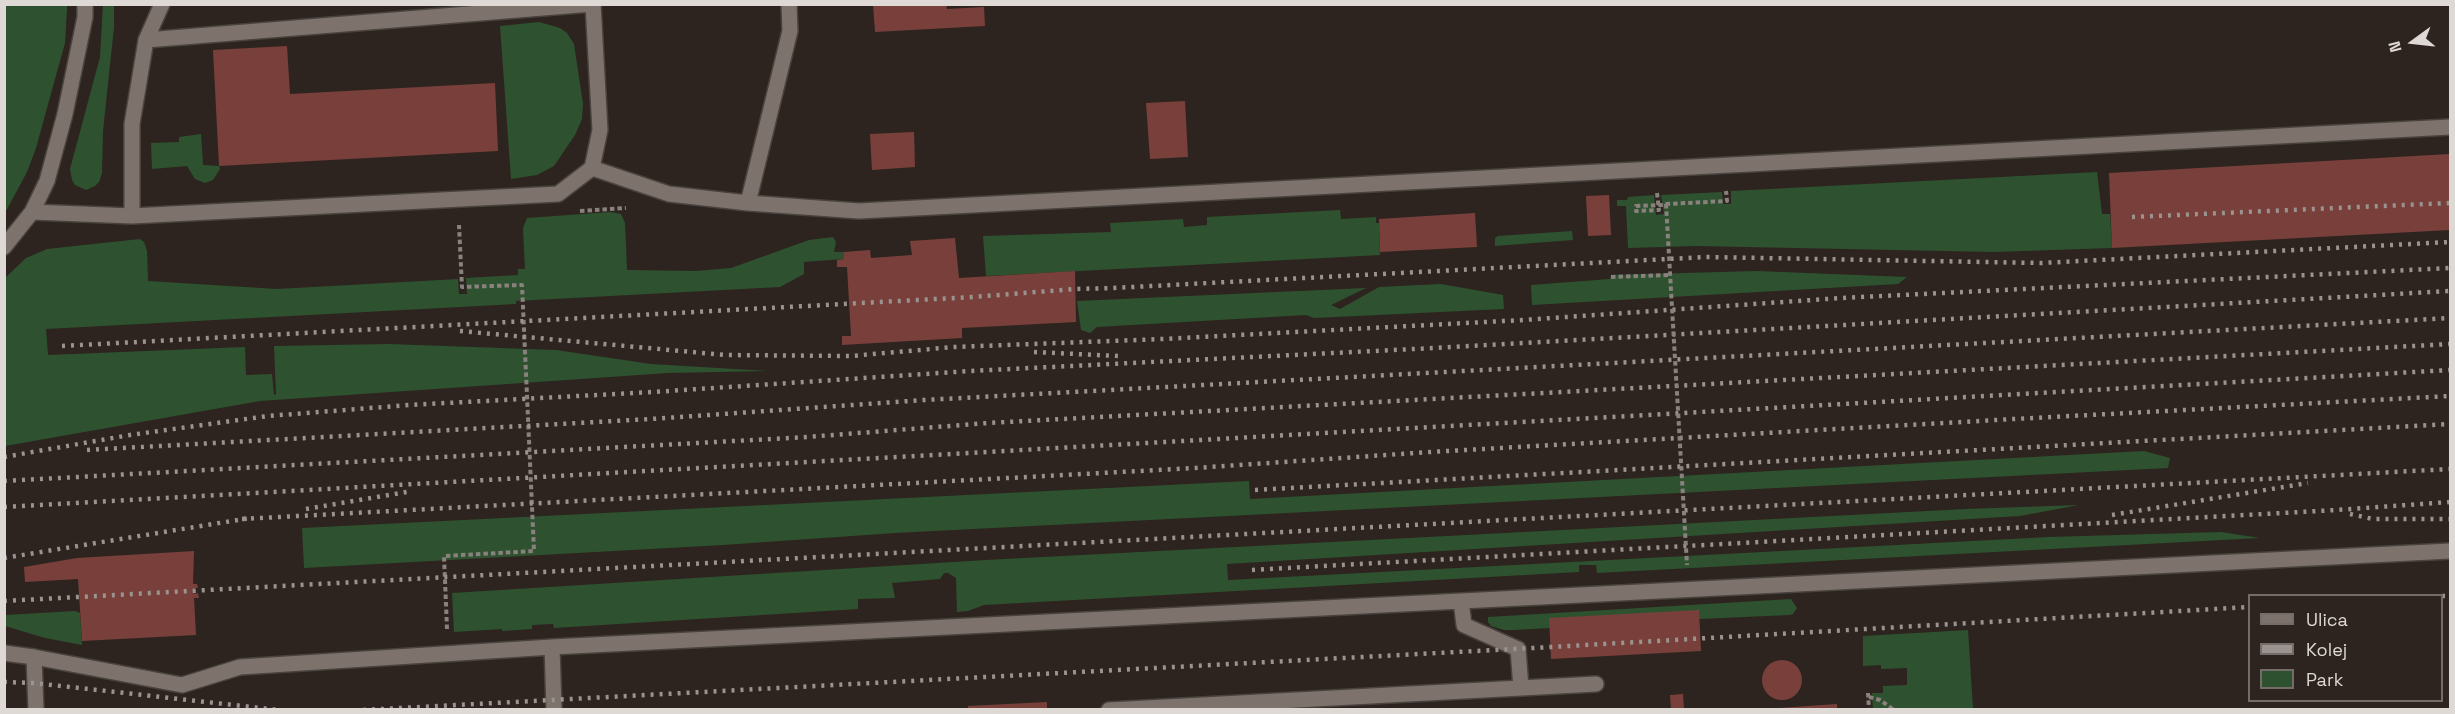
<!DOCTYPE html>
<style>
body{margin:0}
#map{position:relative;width:2455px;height:714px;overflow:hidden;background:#2d241f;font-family:"Space Grotesk",sans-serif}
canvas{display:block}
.frame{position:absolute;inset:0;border:6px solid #ded9d5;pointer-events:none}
.legend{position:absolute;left:2248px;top:594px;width:195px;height:108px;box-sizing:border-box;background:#2d241f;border:2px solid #746c68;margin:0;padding:8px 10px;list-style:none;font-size:18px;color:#ded9d5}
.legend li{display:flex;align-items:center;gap:12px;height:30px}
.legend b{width:30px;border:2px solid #746c68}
.north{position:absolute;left:2383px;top:12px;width:60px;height:60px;-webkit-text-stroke:4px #2d241f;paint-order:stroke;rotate:255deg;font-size:16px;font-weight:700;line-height:24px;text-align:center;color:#ded9d5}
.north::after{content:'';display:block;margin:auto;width:21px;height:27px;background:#ded9d5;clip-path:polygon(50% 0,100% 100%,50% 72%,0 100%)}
</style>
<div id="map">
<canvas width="2455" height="714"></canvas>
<div class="frame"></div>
<ul class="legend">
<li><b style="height:8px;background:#7d736c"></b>Ulica</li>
<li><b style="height:8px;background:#9a938f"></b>Kolej</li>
<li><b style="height:16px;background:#2e522f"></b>Park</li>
</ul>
<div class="north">N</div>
</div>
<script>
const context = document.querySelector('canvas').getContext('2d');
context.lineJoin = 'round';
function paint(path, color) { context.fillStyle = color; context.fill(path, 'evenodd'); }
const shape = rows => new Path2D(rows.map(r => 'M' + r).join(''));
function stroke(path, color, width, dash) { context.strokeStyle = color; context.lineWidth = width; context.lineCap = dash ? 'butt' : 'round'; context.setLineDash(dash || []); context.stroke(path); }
paint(shape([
 [4,5,67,5,67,9,65,43,36,148,27,172,5,213],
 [103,5,114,5,114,27,103,131,102,173,99,182,95,186,86,190,75,185,72,180,70,169,100,57],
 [539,22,560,28,567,33,574,44,583,104,582,119,575,135,554,166,537,175,511,179,500,26],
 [201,134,203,165,219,166,220,169,213,180,205,183,195,179,187,166,152,169,151,143,179,142,179,137],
 [2097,172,2102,214,2110,214,2112,248,1994,252,1696,246,1628,248,1626,206,1617,206,1617,200,1627,200,1628,197,1654,195,1656,215,1664,214,1661,195,1722,192,1723,204,1731,204,1731,191],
 [1340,210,1341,219,1376,217,1376,223,1379,223,1380,255,986,276,983,236,1111,232,1110,223,1183,219,1184,227,1207,225,1207,217],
 [610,212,621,214,625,223,627,270,696,271,731,268,809,240,833,237,836,242,834,252,844,252,844,259,804,262,804,274,780,287,516,301,516,304,46,329,48,355,245,347,246,375,272,374,274,395,276,394,274,346,389,344,556,350,651,364,768,371,668,373,260,401,5,446,4,279,26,258,47,249,140,239,144,242,147,251,148,281,277,289,458,279,459,294,467,294,466,278,518,275,518,269,525,269,523,228,527,218],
 [1572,231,1573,240,1495,246,1495,238,1498,236],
 [1757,271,1907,277,1898,284,1532,305,1531,285,1610,279,1611,275],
 [1441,284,1503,295,1504,309,1314,318,1306,315,1097,327,1090,333,1081,330,1077,301,1366,288,1331,305,1340,309,1379,287],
 [2144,451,2170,458,2168,468,895,533,723,545,304,568,302,528,1249,481,1250,499],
 [2079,505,2020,516,1227,564,1228,580,2049,537,2221,532,2260,538,1597,573,1596,565,1579,565,1579,572,984,605,968,611,957,612,956,578,948,573,944,573,940,579,892,583,895,598,858,599,858,609,554,628,553,624,532,625,532,629,502,631,502,629,454,632,452,593,986,560,1966,509],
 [1791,599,1797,608,1793,614,1789,615,1699,619,1699,611,1550,628,1514,630,1504,630,1491,626,1488,622,1488,617],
 [75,611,80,613,82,645,45,638,5,626,5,615],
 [1968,630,1973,709,1873,709,1872,693,1883,693,1883,686,1907,685,1907,668,1881,669,1881,665,1863,666,1863,636]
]), '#2e522f');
paint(shape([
 [873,4,946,4,947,9,984,7,985,26,875,32],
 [287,46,290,94,495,83,498,151,219,166,213,50],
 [1185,101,1188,157,1150,159,1146,103],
 [914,132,915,167,872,170,870,134],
 [2450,154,2450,230,2112,248,2109,173],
 [1609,195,1611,235,1588,236,1586,196],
 [1475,213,1477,247,1380,252,1379,219],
 [955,238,959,278,1075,271,1076,322,962,328,962,338,842,345,842,336,851,336,847,267,837,267,837,260,844,259,844,252,870,250,871,258,912,255,910,241],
 [194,551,193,584,197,584,198,588,194,588,194,594,198,593,199,598,194,598,196,635,82,641,78,579,25,582,24,567,77,558],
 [1699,610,1701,651,1551,659,1549,618],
 '1762 680a20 20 0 1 1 40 0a20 20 0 1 1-40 0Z',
 [1683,694,1684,710,1671,710,1670,695],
 [1047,702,1047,710,968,710,968,706],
 [1837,704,1837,710,1779,710,1779,708]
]), '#79403b');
const minor = shape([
 [146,40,592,4],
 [592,168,669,194,748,203,859,211,2450,127],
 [748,203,790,31,789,4],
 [32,212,132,216,558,194,592,168,600,130,593,4],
 [132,216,132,124,146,40,162,4],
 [4,247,32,212,47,181,65,114,85,17,85,4],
 [1461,601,1464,625,1518,649,1521,688],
 [552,647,2450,551],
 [4,653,34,657,36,710],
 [34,657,182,685,240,667,552,647,554,710],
 [1109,710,1596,684]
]);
stroke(minor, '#49423e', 18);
stroke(shape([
 [1657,193,1659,210,1636,211,1636,206,1663,205,1666,204,1727,201,1726,191],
 [580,211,626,208],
 [1611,277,1670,275],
 [447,629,444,556,534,551,522,285,462,287,459,225],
 [1868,693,1869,710],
 [1869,697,1880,700,1894,710],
 [1977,708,1977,710]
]), '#88817d', 4, [4.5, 3]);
stroke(minor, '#7d736c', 15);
stroke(shape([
 [2132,217,2450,203],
 [460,331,725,355,851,356,954,347,1163,339,1523,320,1841,298,2450,268],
 [62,346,973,297,1075,289,1113,288,1706,257,2041,263,2450,242],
 [1034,352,1118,356],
 [87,450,651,419,924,400,2450,318],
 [4,457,130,435,268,416,409,405,653,392,970,371,1434,348,2450,291],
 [4,481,807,437,988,423,2450,344],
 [1255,490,2450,424],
 [4,507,2450,370],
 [306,509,407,492],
 [2350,514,2373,519,2450,519],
 [2112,515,2308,483],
 [242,519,1195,468,1430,452,2014,419,2450,396],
 [4,558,250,518],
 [1252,570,2336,510,2450,502],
 [2442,596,2450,596],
 [4,601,2450,469],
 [4,682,34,683,279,710],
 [363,710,1551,647,2250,607]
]), '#9a938f', 4.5, [3, 6]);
stroke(shape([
 [1666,204,1687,565]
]), '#88817d', 4, [4.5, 3]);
</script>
